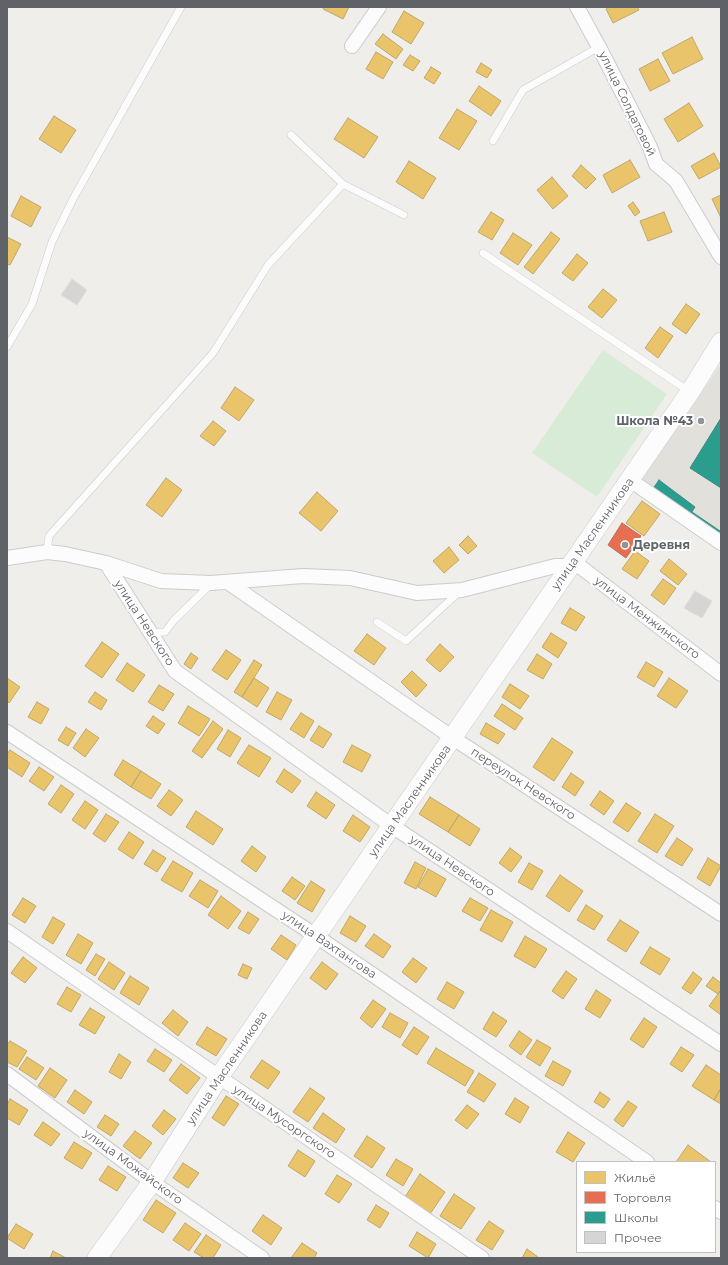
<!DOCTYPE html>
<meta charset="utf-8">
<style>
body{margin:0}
#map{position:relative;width:728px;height:1265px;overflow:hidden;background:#efeeea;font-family:Montserrat,sans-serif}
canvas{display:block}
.frame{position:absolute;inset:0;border:8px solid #5f6368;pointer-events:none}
.legend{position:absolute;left:576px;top:1161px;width:140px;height:92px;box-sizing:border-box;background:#fff;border:1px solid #bfc1c3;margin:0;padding:5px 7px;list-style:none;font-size:12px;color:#5f6368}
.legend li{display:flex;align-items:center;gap:8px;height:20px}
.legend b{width:20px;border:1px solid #bfc1c3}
</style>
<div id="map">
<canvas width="728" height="1265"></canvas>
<div class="frame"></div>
<ul class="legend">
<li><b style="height:11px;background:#e9c46a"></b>Жильё</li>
<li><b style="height:11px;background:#e76f51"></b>Торговля</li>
<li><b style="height:11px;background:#2a9d8f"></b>Школы</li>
<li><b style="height:11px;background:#d6d5d3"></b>Прочее</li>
</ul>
</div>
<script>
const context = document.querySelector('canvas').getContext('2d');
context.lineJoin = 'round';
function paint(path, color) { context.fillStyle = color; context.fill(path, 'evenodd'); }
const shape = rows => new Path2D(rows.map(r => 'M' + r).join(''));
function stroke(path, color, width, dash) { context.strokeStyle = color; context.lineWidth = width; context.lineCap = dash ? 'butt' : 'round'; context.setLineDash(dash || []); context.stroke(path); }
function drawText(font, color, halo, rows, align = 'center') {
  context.font = font + ' Montserrat,sans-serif'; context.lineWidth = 4; context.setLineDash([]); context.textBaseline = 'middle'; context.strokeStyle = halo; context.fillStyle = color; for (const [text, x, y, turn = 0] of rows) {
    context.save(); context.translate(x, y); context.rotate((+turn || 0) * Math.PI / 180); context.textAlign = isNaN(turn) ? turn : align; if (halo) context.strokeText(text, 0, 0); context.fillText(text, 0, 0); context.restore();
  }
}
paint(shape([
 [721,364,721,535,642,479]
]), '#e2e0da');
paint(shape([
 [603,350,667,394,597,497,532,453]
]), '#d8ebd6');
const homes = shape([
 [324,7,349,7,343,19,323,9,324,7],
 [609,7,637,7,639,10,613,23,606,9,609,7],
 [404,11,424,23,411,44,392,32,404,11],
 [383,34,403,49,396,59,375,44,383,34],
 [692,37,703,59,673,74,662,53,692,37],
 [376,52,393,62,383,79,366,69,376,52],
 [410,55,420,61,413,71,403,65,410,55],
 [658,59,670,81,650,91,639,69,658,59],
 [481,63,492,70,487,78,476,72,481,63],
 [431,67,441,73,434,84,424,78,431,67],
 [479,86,501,101,491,116,469,101,479,86],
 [689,103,703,126,678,142,664,119,689,103],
 [457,109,477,121,459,150,439,138,457,109],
 [54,116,76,130,61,153,39,139,54,116],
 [348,118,378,137,364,158,334,139,348,118],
 [714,153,721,167,699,179,691,166,714,153],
 [630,160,640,177,612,193,603,175,630,160],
 [409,161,436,178,423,199,396,182,409,161],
 [581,165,596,179,586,189,572,176,581,165],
 [552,177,568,196,553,209,537,190,552,177],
 [721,195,721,218,712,199,721,195],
 [21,196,41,207,31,227,11,216,21,196],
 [633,202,640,212,635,216,628,206,633,202],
 [491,212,504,220,492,240,478,232,491,212],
 [664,212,672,232,648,241,640,221,664,212],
 [551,232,560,239,533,274,524,267,551,232],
 [513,233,532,245,518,265,500,253,513,233],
 [7,237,21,244,10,265,7,264,7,237],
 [577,254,588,263,573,281,562,273,577,254],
 [603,289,617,300,602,318,588,307,603,289],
 [686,304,700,314,686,334,672,324,686,304],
 [660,327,673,336,658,358,645,348,660,327],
 [235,387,254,400,239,421,221,408,235,387],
 [213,421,226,431,214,446,200,436,213,421],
 [166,478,182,490,162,517,146,505,166,478],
 [317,492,338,511,321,531,299,513,317,492],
 [642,501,660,514,644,536,626,523,642,501],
 [468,536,477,546,468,554,459,545,468,536],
 [449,547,459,560,444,573,433,561,449,547],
 [635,551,649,561,637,579,622,569,635,551],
 [669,559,687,574,678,585,660,571,669,559],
 [663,579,676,588,664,605,651,595,663,579],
 [570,608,585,617,576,631,561,623,570,608],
 [551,633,567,643,558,658,542,647,551,633],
 [367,634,386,648,374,665,354,651,367,634],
 [102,642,119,654,102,678,85,666,102,642],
 [440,644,454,657,440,672,426,660,440,644],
 [226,650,241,660,227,680,212,670,226,650],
 [191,653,198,658,191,669,184,664,191,653],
 [537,654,552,664,543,679,527,670,537,654],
 [254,660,262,665,242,697,234,692,254,660],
 [646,662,663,672,654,687,637,677,646,662],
 [127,663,145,675,133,692,116,680,127,663],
 [412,671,427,685,416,697,401,682,412,671],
 [7,678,20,687,9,703,7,701,7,678],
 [254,678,269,688,257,707,242,697,254,678],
 [669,678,688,691,676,708,657,696,669,678],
 [510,684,529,696,520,709,502,697,510,684],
 [159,685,174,694,163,711,148,702,159,685],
 [95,692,107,700,101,710,88,702,95,692],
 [277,692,292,700,281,720,266,712,277,692],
 [37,702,49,709,41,724,28,717,37,702],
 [502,704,523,718,515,730,494,716,502,704],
 [188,706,210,719,199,736,178,723,188,706],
 [301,713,314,721,304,738,290,729,301,713],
 [153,716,165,724,158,734,146,726,153,716],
 [213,721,223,729,202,758,192,751,213,721],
 [486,723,505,734,498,744,480,734,486,723],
 [319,726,332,734,323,748,310,740,319,726],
 [66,727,76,733,68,746,58,740,66,727],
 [86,729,99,738,85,757,73,748,86,729],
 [228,730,241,738,230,757,217,749,228,730],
 [552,738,573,752,554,781,533,767,552,738],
 [249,745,271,758,259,777,237,763,249,745],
 [352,745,371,755,362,772,343,762,352,745],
 [10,750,30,763,22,777,7,767,7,754,10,750],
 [123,760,141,771,131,787,114,775,123,760],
 [39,767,54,777,44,791,29,781,39,767],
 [284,769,301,781,292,793,276,782,284,769],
 [141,771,161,784,151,799,131,787,141,771],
 [571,773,584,782,575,796,562,787,571,773],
 [61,785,74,794,61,813,48,804,61,785],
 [169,790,183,800,171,816,157,806,169,790],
 [600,791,614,801,604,815,590,805,600,791],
 [316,792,335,805,326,819,307,806,316,792],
 [430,797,459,815,448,832,419,814,430,797],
 [85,801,98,810,85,829,72,820,85,801],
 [626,803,641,813,628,832,613,822,626,803],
 [196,811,223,829,213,845,186,827,196,811],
 [106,814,119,822,105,842,93,834,106,814],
 [655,814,674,826,657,853,638,841,655,814],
 [353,815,370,827,360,842,343,831,353,815],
 [459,815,480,829,470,846,448,832,459,815],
 [129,832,144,842,133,859,118,849,129,832],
 [677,838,693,849,682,866,665,856,677,838],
 [252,846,266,857,256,872,241,861,252,846],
 [510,848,522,857,511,872,499,863,510,848],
 [153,850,166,858,157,872,144,864,153,850],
 [708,858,721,866,710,886,697,878,708,858],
 [173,861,193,873,182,892,161,880,173,861],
 [415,862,426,868,416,889,404,883,415,862],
 [529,863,543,871,532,890,518,882,529,863],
 [428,869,446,879,436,897,418,887,428,869],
 [560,875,583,891,569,912,546,896,560,875],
 [292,877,305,886,295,900,282,891,292,877],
 [200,880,218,891,208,908,189,896,200,880],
 [311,881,325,890,312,912,297,903,311,881],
 [221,896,241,911,228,929,208,915,221,896],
 [23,898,36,906,25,923,12,915,23,898],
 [470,898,488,908,480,921,462,911,470,898],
 [586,905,603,916,594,930,577,920,586,905],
 [491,910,513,922,502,942,480,930,491,910],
 [248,912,259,919,249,934,238,928,248,912],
 [350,916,366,926,356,942,340,933,350,916],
 [53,917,65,924,53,944,42,937,53,917],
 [620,920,639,932,626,952,607,940,620,920],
 [78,934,93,943,81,964,66,955,78,934],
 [374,934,391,946,383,958,365,946,374,934],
 [281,935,296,945,287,960,271,949,281,935],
 [525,936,547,949,535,968,514,956,525,936],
 [650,947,670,959,660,975,640,963,650,947],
 [96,954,105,959,95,976,86,970,96,954],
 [23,957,37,968,25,983,11,973,23,957],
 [413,958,427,968,416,983,402,972,413,958],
 [109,962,125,973,114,990,98,979,109,962],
 [322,962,338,974,326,990,310,978,322,962],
 [243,964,252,968,247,979,238,975,243,964],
 [566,971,577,979,563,999,552,991,566,971],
 [693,972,702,979,691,994,682,988,693,972],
 [130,976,149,988,139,1005,120,993,130,976],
 [713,977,721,983,721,990,718,994,706,986,713,977],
 [447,982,464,992,454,1009,437,999,447,982],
 [67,987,81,995,71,1012,57,1004,67,987],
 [596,990,611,1000,600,1018,585,1009,596,990],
 [721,990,721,1015,709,1006,721,990],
 [373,1000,386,1009,372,1028,360,1018,373,1000],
 [90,1008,105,1017,95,1034,79,1025,90,1008],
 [173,1010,188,1022,178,1036,162,1023,173,1010],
 [493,1012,507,1021,496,1037,483,1029,493,1012],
 [390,1013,408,1023,400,1038,382,1027,390,1013],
 [644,1018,657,1027,643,1048,630,1039,644,1018],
 [207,1027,227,1039,216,1056,196,1044,207,1027],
 [414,1027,429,1037,417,1055,402,1045,414,1027],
 [519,1031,532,1040,521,1055,509,1046,519,1031],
 [537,1040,551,1048,540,1066,526,1057,537,1040],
 [10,1041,27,1051,17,1067,7,1062,7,1045,10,1041],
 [681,1047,694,1055,682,1072,670,1064,681,1047],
 [436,1048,474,1071,465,1086,427,1063,436,1048],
 [155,1049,172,1060,164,1072,147,1061,155,1049],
 [119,1054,131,1062,121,1079,109,1072,119,1054],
 [27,1057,44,1068,36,1080,19,1069,27,1057],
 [262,1060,280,1072,268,1089,250,1077,262,1060],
 [553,1061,571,1071,563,1086,545,1076,553,1061],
 [181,1064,200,1078,187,1094,169,1080,181,1064],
 [706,1065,721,1075,721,1088,714,1100,692,1086,706,1065],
 [50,1068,67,1080,55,1098,38,1086,50,1068],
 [479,1073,496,1084,484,1102,467,1092,479,1073],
 [310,1088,325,1098,308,1122,293,1112,310,1088],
 [721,1088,721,1104,714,1100,721,1088],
 [75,1090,92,1102,84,1114,67,1102,75,1090],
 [600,1092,610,1099,604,1108,594,1102,600,1092],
 [226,1096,239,1104,224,1126,212,1118,226,1096],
 [515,1098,529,1107,520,1123,505,1114,515,1098],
 [10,1099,28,1110,19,1125,7,1118,7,1105,10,1099],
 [628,1101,637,1107,623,1127,614,1120,628,1101],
 [467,1105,479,1114,467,1129,455,1120,467,1105],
 [164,1110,176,1119,163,1135,152,1126,164,1110],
 [323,1113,345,1129,336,1143,313,1128,323,1113],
 [105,1115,119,1124,111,1136,97,1127,105,1115],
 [43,1122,60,1134,51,1146,34,1135,43,1122],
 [135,1131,152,1143,140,1159,123,1146,135,1131],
 [568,1132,585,1143,573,1162,556,1152,568,1132],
 [367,1136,385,1148,372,1168,354,1156,367,1136],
 [74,1142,92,1153,82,1169,64,1158,74,1142],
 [688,1145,711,1162,676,1162,688,1145],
 [298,1150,315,1161,305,1177,288,1166,298,1150],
 [396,1159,413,1169,403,1186,386,1175,396,1159],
 [183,1163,199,1173,188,1188,173,1178,183,1163],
 [108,1166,126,1177,117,1191,99,1180,108,1166],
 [420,1174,445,1192,430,1214,405,1197,420,1174],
 [337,1175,352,1184,339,1203,325,1194,337,1175],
 [454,1194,475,1208,461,1229,440,1216,454,1194],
 [156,1200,176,1213,163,1233,143,1220,156,1200],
 [376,1205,389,1213,380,1228,367,1220,376,1205],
 [263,1215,282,1228,271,1245,252,1231,263,1215],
 [489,1221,504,1231,492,1250,476,1240,489,1221],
 [185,1223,201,1234,189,1251,173,1240,185,1223],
 [16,1224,33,1234,24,1249,7,1238,16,1224],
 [417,1232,436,1244,428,1258,409,1246,417,1232],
 [206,1235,221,1245,213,1258,204,1258,194,1252,206,1235],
 [302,1243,317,1253,314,1258,291,1258,302,1243],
 [527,1249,538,1257,538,1258,522,1258,527,1249],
 [53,1251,66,1258,50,1258,53,1251]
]);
paint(homes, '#e9c46a');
stroke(homes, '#c0a769', 1);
const shops = shape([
 [622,523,641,536,626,558,608,545,622,523]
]);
paint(shops, '#e76f51');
stroke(shops, '#be6b58', 1);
const schools = shape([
 [721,418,721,488,690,468,721,418],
 [659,480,695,507,687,519,650,493,659,480],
 [692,512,720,531,715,539,687,519,692,512]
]);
paint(schools, '#2a9d8f');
stroke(schools, '#3a8c83', 1);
const building = shape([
 [72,279,87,290,77,305,61,295,72,279],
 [695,591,712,601,702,618,684,608,695,591]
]);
paint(building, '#d6d5d3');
stroke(building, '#deddd9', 1);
const lane = shape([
 [291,135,343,184],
 [493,141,523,90,599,47],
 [483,253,690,392],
 [7,347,32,304,52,242,73,199,181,7],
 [47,552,49,536,213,353,268,265,343,184,404,215],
 [377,622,406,641,460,591],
 [150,633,165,632,174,620,211,584]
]);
const street = shape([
 [577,7,599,47,650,147,656,164,676,181,721,257],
 [352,46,379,7],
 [630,480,721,543],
 [7,558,47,552,65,554,106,563,161,581,211,583,303,576,350,578,417,593,462,590,555,566,570,566],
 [574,562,721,674],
 [106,563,175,671,392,826,721,1044],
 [229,583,453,738,721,914],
 [7,732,316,936,647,1162],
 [7,931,482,1258],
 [7,1074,152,1182,262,1258],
 [715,1208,721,1212]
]);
const secondary = shape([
 [97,1258,152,1182,219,1077,690,392,721,342]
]);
stroke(lane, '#cbcccc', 8);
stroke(street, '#cbcccc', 16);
stroke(secondary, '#cacacb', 20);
stroke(lane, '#fdfcfc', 7);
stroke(street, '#fdfcfc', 14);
stroke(secondary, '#fdfcfc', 19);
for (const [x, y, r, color] of [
 [701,421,4,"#919496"],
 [625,545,4,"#919496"]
]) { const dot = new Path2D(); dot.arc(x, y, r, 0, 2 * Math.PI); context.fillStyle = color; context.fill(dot); stroke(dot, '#fff', 1.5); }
drawText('12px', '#5f6368', '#fff', [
 ["улица Солдатовой",627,104,64],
 ["улица Масленникова",593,534,-55],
 ["улица Менжинского",647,618,37],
 ["улица Невского",144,623,57],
 ["переулок Невского",523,784,33],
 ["улица Масленникова",410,801,-55],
 ["улица Невского",452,866,34],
 ["улица Вахтангова",329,945,34],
 ["улица Масленникова",227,1068,-56],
 ["улица Мусоргского",284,1122,34],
 ["улица Можайского",133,1167,36]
]);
drawText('bold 12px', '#5f6368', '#fff', [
 ["Школа №43",693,421],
 ["Деревня",633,545,"left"]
], 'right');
</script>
